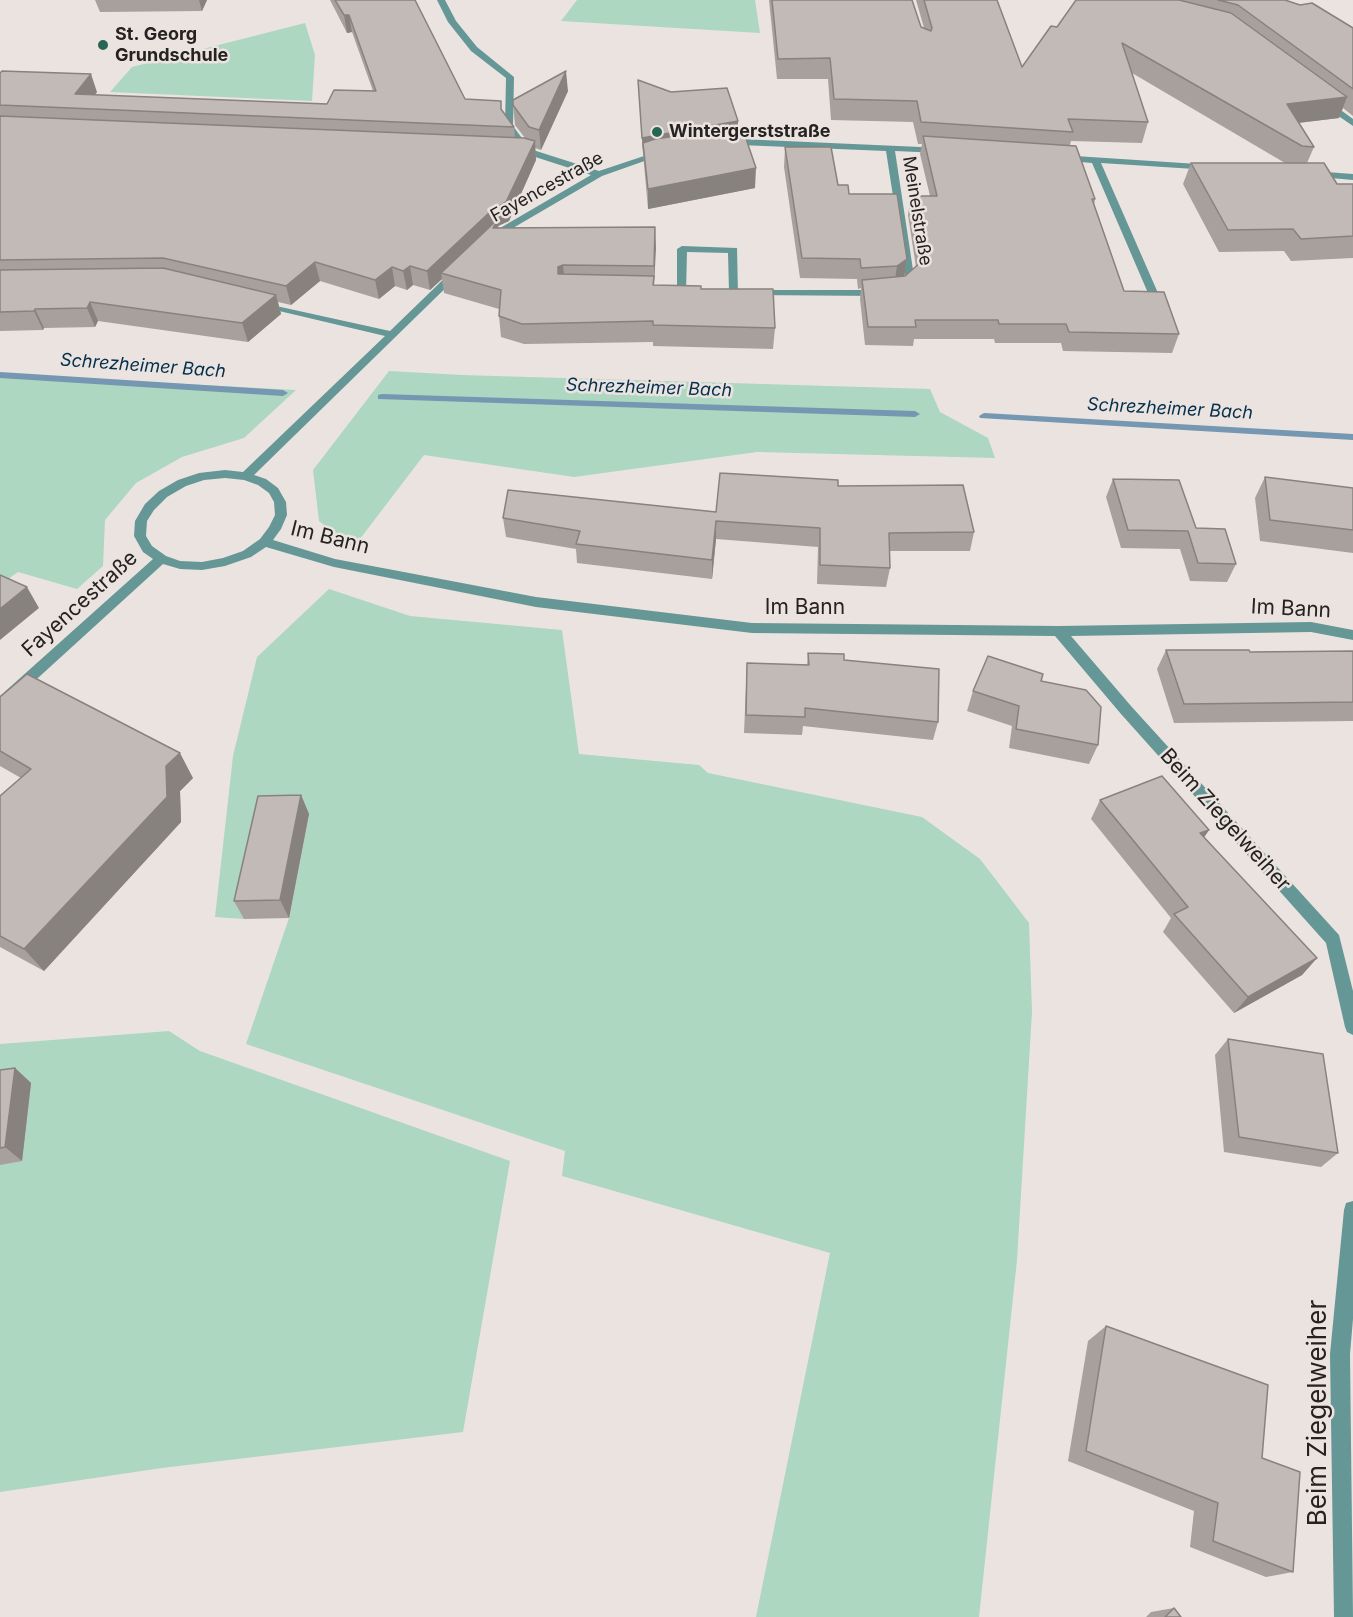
<!DOCTYPE html>
<meta charset="utf-8">
<style>
body{margin:0}
canvas{display:block;background:#ebe3df}
</style>
<canvas width="1353" height="1617"></canvas>
<script>
const context = document.querySelector('canvas').getContext('2d');
context.lineJoin = 'round';
function paint(path, color) { context.fillStyle = color; context.fill(path, 'evenodd'); }
const shape = rows => new Path2D(rows.map(r => 'M' + r).join(''));
function stroke(path, color, width, dash) { context.strokeStyle = color; context.lineWidth = width; context.lineCap = dash ? 'butt' : 'round'; context.setLineDash(dash || []); context.stroke(path); }
function drawText(font, color, halo, rows, align = 'center') {
  context.font = font + ' Inter,sans-serif'; context.lineWidth = 5; context.setLineDash([]); context.textBaseline = 'middle'; context.strokeStyle = halo; context.fillStyle = color; for (const [text, x, y, turn = 0] of rows) {
    context.save(); context.translate(x, y); context.rotate((+turn || 0) * Math.PI / 180); context.textAlign = isNaN(turn) ? turn : align; if (halo) context.strokeText(text, 0, 0); context.fillText(text, 0, 0); context.restore();
  }
}
paint(shape([
 [577,0,755,0,760,33,561,21],
 [305,23,315,55,312,101,110,92,132,67],
 [389,371,462,375,930,389,940,412,988,438,995,458,757,452,574,477,424,455,353,548,319,521,313,470],
 [0,374,296,390,244,438,182,457,136,483,105,520,103,566,77,589,18,572,0,585],
 [329,589,410,616,562,630,579,754,699,765,708,773,922,817,980,859,1029,923,1032,1012,1017,1260,979,1617,756,1617,830,1253,562,1176,565,1151,246,1044,289,918,309,815,267,815,244,919,215,917,233,756,257,657],
 [169,1031,200,1051,510,1161,463,1432,162,1468,0,1492,0,1044]
]), '#add7c1');
paint(shape([
 [0,372,283,390,288,393,283,396,0,378,0,372],
 [382,394,915,411,920,414,915,417,378,399,378,395,382,394],
 [984,413,1353,434,1353,440,980,418,979,416,984,413]
]), '#7597b2');
paint(shape([
 [437,0,445,0,456,21,477,47,514,77,513,126,530,149,599,171,659,151,667,153,602,176,501,235,493,242,487,242,487,238,495,231,591,175,526,154,513,152,513,148,520,148,505,126,506,78,471,51,448,22,437,0],
 [1321,100,1327,100,1353,119,1353,126,1321,104,1321,100],
 [740,139,943,148,943,152,940,153,895,151,915,283,906,290,897,288,906,280,886,151,740,145,728,147,724,144,740,139],
 [1060,155,1213,165,1215,167,1210,170,1101,163,1158,293,1157,295,1148,293,1092,163,1057,160,1057,156,1060,155],
 [1312,171,1353,174,1353,180,1309,176,1309,172,1312,171],
 [682,246,737,248,738,294,729,292,728,253,687,252,686,292,677,294,677,249,682,246],
 [453,270,462,272,254,475,266,479,278,488,286,502,287,515,281,529,273,540,335,559,536,597,752,623,1059,626,1311,622,1353,630,1353,640,1311,632,1071,636,1131,706,1339,935,1353,991,1353,1035,1347,1032,1345,1027,1326,943,1121,714,1055,636,752,633,536,607,334,567,266,547,251,557,225,566,202,570,180,569,163,564,5,708,0,709,0,696,153,559,143,552,134,536,135,521,145,504,159,491,178,480,199,473,225,470,243,472,385,336,258,306,258,302,390,331,453,270],
 [225,478,244,480,258,485,269,493,274,502,275,515,269,527,260,539,243,551,223,558,202,562,180,561,166,556,152,546,146,536,147,521,154,510,167,497,186,486,204,480,225,478],
 [754,290,879,290,884,293,879,296,750,295,749,293,754,290],
 [1353,1201,1353,1319,1350,1354,1353,1617,1334,1617,1330,1354,1344,1210,1346,1203,1353,1201]
]), '#669797');
paint(shape([
 [95,0,207,0,202,11,100,12],
 [330,0,415,0,465,99,502,110,514,127,515,138,525,138,515,125,513,105,568,91,541,150,535,148,536,160,509,221,498,226,499,228,655,227,654,285,701,289,775,328,773,349,653,346,653,342,524,344,501,337,499,316,499,309,444,293,442,279,430,290,413,285,407,290,395,286,379,299,320,281,291,305,278,302,281,314,248,342,98,321,95,327,44,328,43,330,0,331,0,73,97,92,95,95,327,104,373,91,352,32,347,33],
 [769,0,912,0,921,27,924,28,916,0,997,0,1022,67,1057,27,1076,0,1285,0,1353,28,1353,116,1343,108,1339,118,1299,123,1314,147,1307,163,1337,184,1353,184,1353,258,1291,261,1284,251,1219,252,1183,184,1191,163,1285,163,1132,73,1148,122,1142,143,1071,141,1070,145,1095,199,1094,205,1124,291,1179,334,1172,353,1063,351,1061,343,995,343,994,339,914,339,913,346,865,345,860,299,861,288,858,289,857,279,800,278,784,167,785,147,849,194,907,259,904,277,916,267,908,215,911,196,930,196,920,154,922,144,918,144,913,122,831,120,828,79,777,79],
 [638,80,738,128,755,188,648,209,643,153],
 [1265,477,1353,488,1353,553,1260,541,1255,498],
 [1113,479,1196,528,1236,564,1227,582,1190,581,1180,549,1121,548,1106,497],
 [838,486,974,532,970,551,889,551,890,568,886,587,817,584,818,547,716,539,712,579,577,563,576,549,506,537,503,518,716,512],
 [1166,650,1250,652,1353,651,1353,721,1174,723,1157,669],
 [808,653,844,660,938,722,933,740,803,726,802,735,744,733,747,663,807,665],
 [1041,681,1098,745,1089,764,1009,748,1012,726,967,711,973,691],
 [0,697,193,778,180,791,181,822,44,971,0,947,0,796,21,778,0,766],
 [301,795,309,814,289,918,244,919,234,901],
 [1100,800,1209,830,1204,837,1317,958,1302,975,1234,1013,1163,932,1171,918,1091,819],
 [1228,1039,1338,1153,1321,1167,1224,1152,1215,1055],
 [15,1068,31,1083,22,1161,0,1165,0,1070],
 [1106,1326,1262,1458,1293,1572,1266,1577,1190,1547,1194,1511,1068,1461,1088,1341],
 [1174,1608,1181,1617,1146,1617,1151,1612]
]), '#a7a09d');
paint(shape([
 [199,0,207,0,202,11],
 [344,15,349,15,352,32,347,33],
 [566,71,568,91,541,150,539,130],
 [91,74,97,92,84,109,75,94],
 [1347,97,1339,118,1279,125,1287,104],
 [738,121,738,137,643,143,643,153,642,138],
 [535,141,536,160,509,221,498,226,500,239,441,273,442,279,430,290,427,271],
 [756,168,755,188,648,209,648,189],
 [655,227,656,248,654,287,654,266],
 [907,259,904,279,894,286,897,266],
 [315,262,320,281,291,305,286,286],
 [563,265,565,286,559,295,558,267],
 [410,266,413,285,407,290,403,271],
 [392,267,395,286,379,299,375,280],
 [276,295,281,314,248,342,242,323],
 [90,302,98,321,95,327,87,308],
 [35,309,44,328,43,330,34,311],
 [716,521,716,539,712,579,712,560],
 [27,587,39,608,0,640,0,609],
 [180,753,193,778,180,791,181,822,44,971,24,949,166,766],
 [301,795,309,814,289,918,280,900],
 [1209,830,1197,848,1200,833],
 [1317,958,1302,975,1234,1013,1248,997],
 [15,1068,31,1083,22,1161,5,1147]
]), '#88827f');
const building = shape([
 [335,0,415,0,465,99,501,101,501,109,514,127,0,105,0,73,2,71,91,74,75,94,327,104,334,90,376,91,349,15,344,15,335,0],
 [772,0,912,0,921,27,931,31,932,28,924,0,997,0,1022,67,1051,26,1057,27,1076,0,1179,0,1231,13,1347,97,1287,104,1314,147,1302,146,1122,43,1148,122,1068,119,1073,132,921,122,917,101,834,99,830,58,778,59,772,0],
 [1218,0,1285,0,1300,5,1312,3,1353,28,1353,89,1238,5,1218,0],
 [566,71,539,130,529,127,513,105,513,100,566,71],
 [638,80,671,92,727,88,738,121,642,138,638,80],
 [0,116,524,138,535,141,506,202,491,211,427,271,410,266,403,271,392,267,375,280,315,262,286,286,163,258,0,260,0,116],
 [742,127,756,168,648,189,643,143,655,139,742,127],
 [923,136,1076,146,1095,199,1092,199,1124,291,1164,292,1179,334,1069,332,1066,324,999,324,998,320,915,320,916,327,868,327,862,280,905,276,921,262,911,196,937,196,923,136],
 [785,147,831,147,838,185,848,185,849,194,897,194,907,259,897,266,861,268,860,259,802,258,785,147],
 [1191,163,1324,163,1337,184,1353,184,1353,236,1301,239,1293,229,1228,230,1191,163],
 [498,219,493,228,655,227,654,266,563,265,558,267,558,274,654,276,653,285,701,286,701,289,773,289,775,328,653,325,653,321,522,324,499,316,501,290,441,273,498,219],
 [163,268,276,295,242,323,90,302,87,308,35,309,34,311,0,312,0,270,163,268],
 [720,473,838,480,838,486,963,485,974,532,889,533,890,568,820,565,820,528,716,521,712,560,576,544,580,531,503,518,508,490,716,512,720,473],
 [1265,477,1353,488,1353,530,1270,520,1265,477],
 [1113,479,1179,480,1196,528,1225,529,1236,564,1198,563,1188,531,1128,530,1113,479],
 [0,575,27,587,0,609,0,575],
 [1166,650,1249,650,1250,652,1353,651,1353,702,1184,704,1166,650],
 [808,653,844,654,844,660,939,669,938,722,805,708,805,717,746,715,747,663,809,665,808,653],
 [988,656,1043,674,1041,681,1086,690,1101,707,1098,745,1016,729,1019,706,973,691,988,656],
 [27,674,180,753,166,766,167,797,24,949,0,936,0,796,31,769,0,751,0,697,27,674],
 [1162,776,1209,830,1200,833,1317,958,1248,997,1174,914,1188,907,1100,800,1162,776],
 [301,795,280,900,234,901,258,796,301,795],
 [1228,1039,1323,1054,1338,1153,1239,1137,1228,1039],
 [15,1068,5,1147,0,1148,0,1070,15,1068],
 [1106,1326,1268,1385,1262,1458,1300,1472,1293,1572,1213,1541,1218,1503,1086,1451,1106,1326],
 [1174,1608,1181,1617,1165,1617,1174,1608]
]);
paint(building, '#c2bab6');
stroke(building, '#88827f', 1.5);
for (const [x, y, r, color] of [
 [103,45,6,"#276652"],
 [657,132,6,"#276652"]
]) { const dot = new Path2D(); dot.arc(x, y, r, 0, 2 * Math.PI); context.fillStyle = color; context.fill(dot); stroke(dot, '#ebe3df', 2); }
drawText('bold 18px', '#252221', '#ebe3df', [
 ["St. Georg",115,35],
 ["Grundschule",115,56],
 ["Wintergerststraße",669,132]
], 'left');
drawText('18px', '#252221', '#ebe3df', [
 ["Fayencestraße",547,187,-29],
 ["Meinelstraße",917,211,81]
]);
drawText('italic 18px', '#04304d', '#ebe3df', [
 ["Schrezheimer Bach",143,366,4],
 ["Schrezheimer Bach",649,388,2],
 ["Schrezheimer Bach",1170,409,3]
]);
drawText('21px', '#252221', '#ebe3df', [
 ["Im Bann",330,538,14],
 ["Fayencestraße",80,604,-42],
 ["Im Bann",805,608],
 ["Im Bann",1291,609,3],
 ["Beim Ziegelweiher",1225,820,48]
]);
drawText('26px', '#252221', '#ebe3df', [
 ["Beim Ziegelweiher",1318,1413,-90]
]);
</script>
